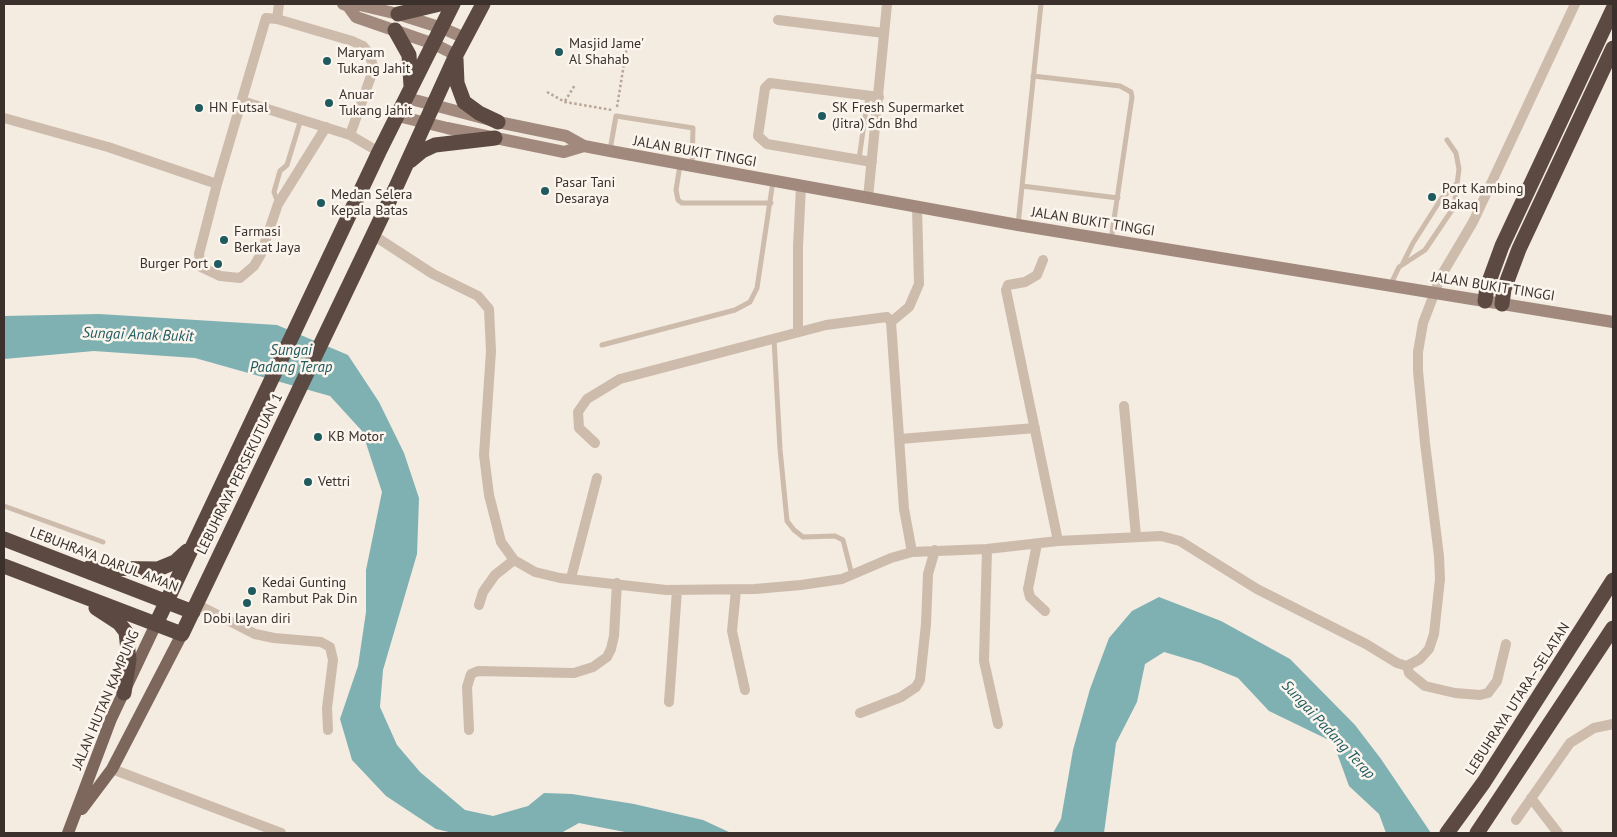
<!DOCTYPE html>
<meta charset="utf-8">
<style>
body{margin:0}
#map{position:relative;width:1617px;height:837px;overflow:hidden;background:#f4ebe1;font-family:"PT Sans",sans-serif}
canvas{display:block}
.frame{position:absolute;inset:0;border:5px solid #3b302b;pointer-events:none}
</style>
<div id="map">
<canvas width="1617" height="837"></canvas>
<div class="frame"></div>
</div>
<script>
const context = document.querySelector('canvas').getContext('2d');
context.lineJoin = 'round';
function paint(path, color) { context.fillStyle = color; context.fill(path, 'evenodd'); }
const shape = rows => new Path2D(rows.map(r => 'M' + r).join(''));
function stroke(path, color, width, dash) { context.strokeStyle = color; context.lineWidth = width; context.lineCap = dash ? 'butt' : 'round'; context.setLineDash(dash || []); context.stroke(path); }
function drawText(font, color, halo, rows, align = 'center') {
  context.font = font + ' "PT Sans",sans-serif'; context.lineWidth = 5; context.setLineDash([]); context.textBaseline = 'middle'; context.strokeStyle = halo; context.fillStyle = color; for (const [text, x, y, turn = 0] of rows) {
    context.save(); context.translate(x, y); context.rotate((+turn || 0) * Math.PI / 180); context.textAlign = isNaN(turn) ? turn : align; if (halo) context.strokeText(text, 0, 0); context.fillText(text, 0, 0); context.restore();
  }
}
paint(shape([
 [99,314,277,325,348,355,379,402,404,453,419,498,417,554,383,670,380,707,397,745,420,772,465,810,493,816,528,806,544,793,572,794,634,804,703,820,731,833,630,833,579,823,561,833,453,833,436,829,386,796,352,760,340,719,358,666,366,612,366,570,382,492,362,431,330,396,195,358,94,351,4,359,4,316],
 [1159,597,1221,621,1290,659,1355,725,1381,759,1431,833,1386,833,1379,814,1349,786,1333,742,1269,711,1238,678,1201,663,1164,652,1145,664,1137,702,1116,743,1104,833,1053,833,1061,819,1073,750,1090,689,1109,638,1132,611]
]), '#7fb0b2');
stroke(shape([
 [547,92,565,102,612,110],
 [565,101,575,85],
 [617,107,628,39]
]), '#b9a596', 2.5, [2.5, 2.5]);
stroke(shape([
 [1033,76,1120,86,1131,92,1132,97,1111,240],
 [610,150,616,116,693,128,692,166],
 [859,159,868,96],
 [680,165,676,190,678,200,682,203,771,203],
 [1022,186,1118,198],
 [278,203,274,192,280,171,287,165,301,119],
 [1018,225,1041,4],
 [1403,263,1413,243,1441,199,1456,184],
 [1390,286,1399,267,1425,250,1454,207,1459,169,1456,153,1447,140],
 [774,339,780,449,787,521,794,530,803,537,835,536,843,540,852,575],
 [602,345,735,310,750,302,757,288,773,181],
 [4,506,103,542]
]), '#cdbbac', 5);
stroke(shape([
 [277,19,279,4],
 [778,20,884,33],
 [242,101,350,135,379,152],
 [4,118,108,147,217,184],
 [326,127,278,204,261,254,254,266,240,278,220,276,201,267,199,254,217,184,266,18,277,19,352,41,363,46,369,53,373,66,371,76,350,135],
 [872,162,767,144,758,136,765,88,770,83,879,97],
 [868,198,887,4],
 [373,235,433,274,478,296,489,309,491,351,484,455,489,495,501,542,514,560,535,572,560,578,666,590,755,589,801,585,842,579,891,558,912,552,987,549,1058,541,1161,536,1180,541,1257,589,1366,644,1397,663,1407,666,1420,659,1429,649,1434,634,1440,579,1439,556,1425,443,1418,371,1418,352,1423,323,1441,276,1473,222,1575,4],
 [1043,260,1037,275,1025,282,1008,285,1006,290,1058,541],
 [891,322,909,307,919,284,917,207],
 [798,332,798,247,801,186],
 [1124,406,1136,536],
 [900,439,1035,428],
 [595,443,579,428,578,412,587,399,620,379,826,325,887,317,891,322,904,509,912,552],
 [1037,544,1028,589,1030,597,1045,611],
 [987,549,984,661,998,724],
 [571,578,597,478],
 [736,590,732,631,745,690],
 [196,604,255,634,274,638,321,642,330,647,333,660,327,708,328,730],
 [479,605,483,592,495,575,514,560],
 [1407,666,1409,673,1425,686,1455,693,1480,695,1488,693,1497,681,1506,644],
 [669,702,677,590],
 [860,713,901,697,916,687,920,680,926,624,928,574,935,550],
 [469,730,467,687,471,674,478,671,574,673,593,667,607,657,611,649,614,636,617,583],
 [112,769,281,833],
 [1531,798,1558,833],
 [1516,820,1570,743,1594,728,1613,724]
]), '#cdbbac', 10);
stroke(shape([
 [343,4,348,6,360,5,398,14,442,28,465,38],
 [348,6,356,17,434,44,456,55],
 [407,98,498,122,566,136,584,146,610,151,1018,225,1613,322],
 [398,116,447,128,564,152,584,146]
]), '#a18a7d', 12);
stroke(shape([
 [82,809,112,769,182,634],
 [68,833,111,719,156,624]
]), '#7d675c', 12);
stroke(shape([
 [398,14,440,4],
 [395,30,409,55,411,86],
 [456,59,457,83,464,102,479,113,498,122],
 [410,161,422,151,435,145,495,138],
 [1485,301,1487,287,1502,246,1613,9],
 [1502,304,1504,289,1519,249,1613,48],
 [4,539,193,612],
 [4,566,182,634,396,187,456,55,483,4],
 [89,568,158,569,175,562,187,551],
 [96,608,119,623,126,632,129,660,124,693],
 [156,624,379,152,453,4],
 [1447,833,1484,782,1613,580],
 [1477,833,1613,628]
]), '#5c4a42', 15);
for (const [x, y, r, color] of [
 [559,52,5,"#1f5a5e"],
 [327,61,5,"#1f5a5e"],
 [329,103,5,"#1f5a5e"],
 [199,108,5,"#1f5a5e"],
 [822,116,5,"#1f5a5e"],
 [545,191,5,"#1f5a5e"],
 [1432,197,5,"#1f5a5e"],
 [321,203,5,"#1f5a5e"],
 [224,240,5,"#1f5a5e"],
 [218,264,5,"#1f5a5e"],
 [318,437,5,"#1f5a5e"],
 [308,482,5,"#1f5a5e"],
 [252,591,5,"#1f5a5e"],
 [247,603,5,"#1f5a5e"]
]) { const dot = new Path2D(); dot.arc(x, y, r, 0, 2 * Math.PI); context.fillStyle = color; context.fill(dot); stroke(dot, '#fbf5ee', 2); }
drawText('14px', '#3b302b', '#fbf5ee', [
 ["Masjid Jame'",569,44],
 ["Al Shahab",569,60],
 ["Maryam",337,53],
 ["Tukang Jahit",337,69],
 ["Anuar",339,95],
 ["Tukang Jahit",339,111],
 ["HN Futsal",209,108],
 ["SK Fresh Supermarket",832,108],
 ["(Jitra) Sdn Bhd",832,124],
 ["Pasar Tani",555,183],
 ["Desaraya",555,199],
 ["Port Kambing",1442,189],
 ["Bakaq",1442,205],
 ["Medan Selera",331,195],
 ["Kepala Batas",331,211],
 ["Farmasi",234,232],
 ["Berkat Jaya",234,248],
 ["Burger Port",208,264,"right"],
 ["KB Motor",328,437],
 ["Vettri",318,482],
 ["Kedai Gunting",262,583],
 ["Rambut Pak Din",262,599],
 ["Dobi layan diri",247,619,"center"]
], 'left');
drawText('14px', '#3b302b', '#fbf5ee', [
 ["JALAN BUKIT TINGGI",695,152,10],
 ["JALAN BUKIT TINGGI",1093,222,9],
 ["JALAN BUKIT TINGGI",1493,287,9],
 ["LEBUHRAYA PERSEKUTUAN 1",240,474,-64],
 ["LEBUHRAYA DARUL AMAN",104,560,21],
 ["LEBUHRAYA UTARA–SELATAN",1518,699,-57],
 ["JALAN HUTAN KAMPUNG",106,700,-67]
]);
drawText('italic 15px', '#1f5a5e', '#fbf5ee', [
 ["Sungai Anak Bukit",138,335,2],
 ["Sungai",291,351],
 ["Padang Terap",291,368],
 ["Sungai Padang Terap",1328,730,47]
]);
</script>
